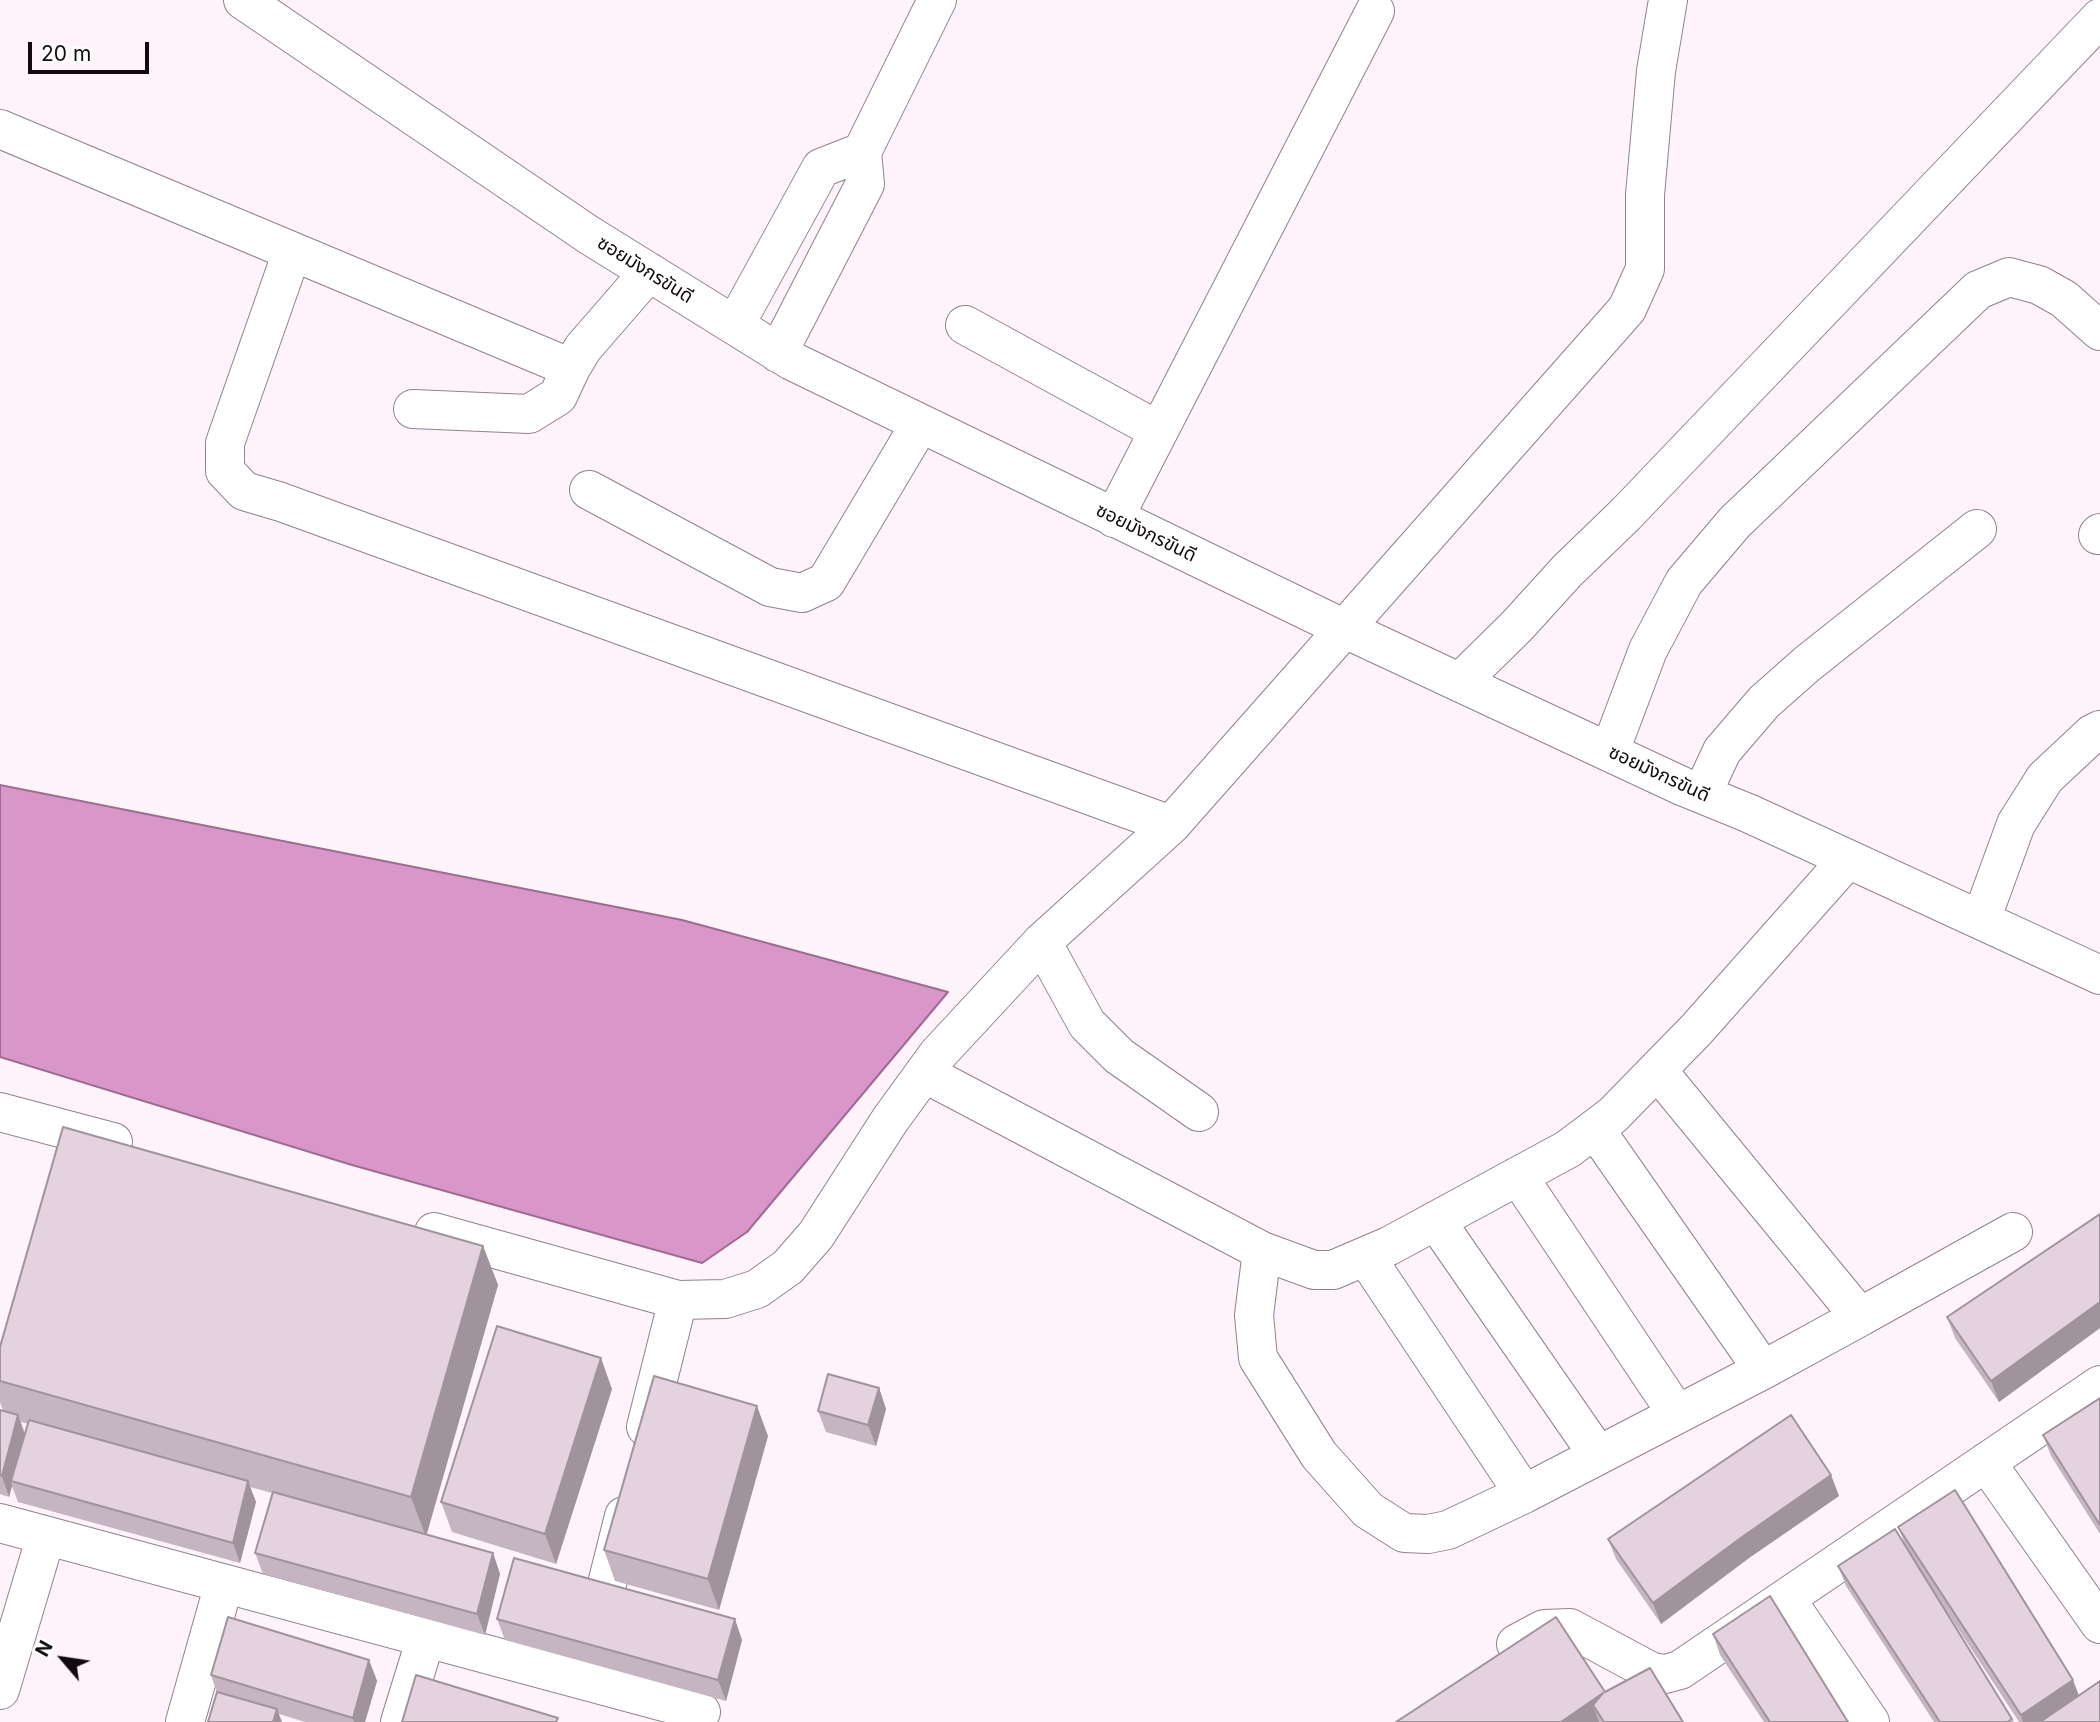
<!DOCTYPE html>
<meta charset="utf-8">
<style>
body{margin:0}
#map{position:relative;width:2100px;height:1722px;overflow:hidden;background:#fef3fb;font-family:Inter,sans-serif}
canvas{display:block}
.north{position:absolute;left:28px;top:1624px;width:70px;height:70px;-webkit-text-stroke:5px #fff;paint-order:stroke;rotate:299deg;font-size:19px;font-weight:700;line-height:28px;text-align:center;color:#110b0f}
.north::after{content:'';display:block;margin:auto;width:24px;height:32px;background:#110b0f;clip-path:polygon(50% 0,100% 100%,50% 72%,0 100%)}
.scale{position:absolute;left:28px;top:42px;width:121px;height:32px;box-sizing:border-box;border:4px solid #110b0f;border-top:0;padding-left:9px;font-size:21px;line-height:24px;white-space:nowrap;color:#110b0f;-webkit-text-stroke:5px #fff;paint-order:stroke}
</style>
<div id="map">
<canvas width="2100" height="1722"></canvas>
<div class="north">N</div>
<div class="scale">20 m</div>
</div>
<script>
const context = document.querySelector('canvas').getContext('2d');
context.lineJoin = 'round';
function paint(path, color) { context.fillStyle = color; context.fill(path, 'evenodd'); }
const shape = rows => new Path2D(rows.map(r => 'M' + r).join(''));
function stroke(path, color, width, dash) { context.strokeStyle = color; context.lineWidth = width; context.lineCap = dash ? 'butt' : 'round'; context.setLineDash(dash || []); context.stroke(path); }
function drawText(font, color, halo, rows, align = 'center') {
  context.font = font + ' Inter,"Noto Sans Thai",sans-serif'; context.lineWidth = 6; context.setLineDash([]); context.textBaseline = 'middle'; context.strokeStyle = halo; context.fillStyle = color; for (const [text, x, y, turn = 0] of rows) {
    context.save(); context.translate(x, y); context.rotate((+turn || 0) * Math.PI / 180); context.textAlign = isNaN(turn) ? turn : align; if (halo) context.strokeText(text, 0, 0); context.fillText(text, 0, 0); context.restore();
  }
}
const water = shape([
 [0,785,682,920,948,992,747,1232,702,1263,352,1165,0,1057,0,785]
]);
paint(water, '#d897c8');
stroke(water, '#9c6d90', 2);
const minor = shape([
 [243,0,589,235,792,361,1345,629,1684,787,1748,813,2100,975],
 [0,129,571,368,583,348,649,272],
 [292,252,225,443,225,471,244,491,281,502,1171,825],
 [735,325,821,168,862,152],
 [965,325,1159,431],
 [778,353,865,184,862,152,937,0],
 [413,409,529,414,558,396,571,368],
 [589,490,770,587,802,593,826,582,920,424],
 [1114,518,1375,11],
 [2098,535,2100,533],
 [1460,682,1517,626,1567,571,1626,514,2100,18],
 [1610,751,1648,650,1684,582,1735,522,1978,290,2009,277,2039,285,2064,299,2100,331],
 [1702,794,1722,751,1764,702,1807,664,1977,529],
 [1981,920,2016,824,2045,778,2092,734,2100,730],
 [1042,942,1087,1024,1119,1056,1199,1112],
 [924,1073,1262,1251,1314,1270,1333,1270,1389,1246,1568,1149,1613,1115,1696,1030,1848,859],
 [0,1112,113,1142],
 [1595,1129,1763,1370],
 [1518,1176,1677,1414],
 [1436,1221,1598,1455],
 [434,1232,678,1300,725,1299,757,1289,788,1267,816,1235,890,1120,938,1054,1042,942,1171,825,1627,309,1645,269,1645,195,1656,71,1668,0],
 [1262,1251,1254,1315,1258,1358,1319,1455,1368,1510,1404,1533,1428,1534,1448,1530,1524,1494,1763,1370,1860,1317,1657,1070],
 [1366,1257,1524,1494],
 [1860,1317,2013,1232],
 [646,1427,678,1300],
 [1986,1462,2100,1624],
 [0,1523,701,1712],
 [604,1596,624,1516],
 [1786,1599,1870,1722],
 [1516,1644,1544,1629,1570,1628,1652,1672,1665,1674,1680,1670,2100,1385],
 [0,1690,46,1536],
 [185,1722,224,1584],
 [400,1722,426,1638]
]);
stroke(minor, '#91818c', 40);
stroke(minor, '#fff', 38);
paint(shape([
 [2100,1214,2100,1328,1999,1402,1955,1338,1947,1317],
 [483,1246,498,1285,426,1534,493,1553,500,1574,485,1635,263,1574,255,1553,272,1493,250,1487,256,1502,240,1563,18,1502,12,1486,9,1497,0,1494,0,1410,3,1411,0,1402,0,1347],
 [21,1422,28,1424,25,1433],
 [879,1388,886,1409,876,1446,826,1432,818,1411],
 [612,1389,556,1564,452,1532,441,1502],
 [2100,1398,2100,1534,2051,1456,2043,1435],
 [768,1436,719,1610,615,1581,604,1550],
 [1831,1475,1839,1496,1749,1558,1661,1624,1616,1559,1608,1539],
 [1898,1527,2079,1695,2100,1722,2019,1722,1932,1589,2014,1722,1934,1722,1846,1586,1838,1566,1904,1542],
 [497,1619,742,1640,726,1701,505,1640],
 [1713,1634,1848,1722,1764,1722,1720,1655],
 [369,1660,377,1681,365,1722,305,1722,279,1714,217,1693,211,1675],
 [1605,1692,1683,1722,1396,1722]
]), '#c4b5c0');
paint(shape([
 [483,1246,498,1285,426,1537,411,1497],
 [2100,1302,2100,1328,1999,1402,1991,1381],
 [601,1358,612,1389,556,1564,545,1534],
 [879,1388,886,1409,876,1446,868,1425],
 [757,1406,768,1436,719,1610,708,1579],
 [18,1415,25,1436,11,1481,12,1486,9,1497,2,1476],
 [1831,1475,1839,1496,1749,1558,1661,1624,1653,1603,1742,1537],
 [248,1481,256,1502,240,1563,233,1543],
 [493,1553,500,1574,485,1635,477,1614],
 [735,1619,742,1640,726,1701,718,1680],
 [369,1660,377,1681,365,1722,354,1722,353,1718],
 [2073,1680,2081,1701,2049,1722,2023,1722,2021,1715],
 [1603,1693,1593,1705,1599,1722,1561,1722],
 [277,1709,282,1722,273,1722]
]), '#a0939c');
const building = shape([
 [63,1127,483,1246,411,1497,0,1381,0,1347,63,1127],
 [2100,1214,2100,1302,1991,1381,1947,1317,2100,1214],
 [497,1326,601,1358,545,1534,441,1502,497,1326],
 [828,1374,879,1388,868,1425,818,1411,828,1374],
 [654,1376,757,1406,708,1579,604,1550,654,1376],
 [2100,1398,2100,1525,2043,1435,2100,1398],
 [0,1410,18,1415,2,1476,0,1475,0,1410],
 [1791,1415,1831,1475,1742,1537,1653,1603,1608,1539,1791,1415],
 [29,1420,248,1481,233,1543,11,1481,29,1420],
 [1955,1490,2073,1680,2021,1715,1898,1527,1955,1490],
 [273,1492,493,1553,477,1614,255,1553,273,1492],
 [1895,1529,2012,1719,2007,1722,1940,1722,1838,1566,1895,1529],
 [514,1558,735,1619,718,1680,497,1619,514,1558],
 [1770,1596,1848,1722,1770,1722,1713,1634,1770,1596],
 [228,1617,369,1660,353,1718,211,1675,228,1617],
 [1556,1617,1605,1692,1650,1668,1683,1722,1604,1722,1593,1705,1603,1693,1561,1722,1396,1722,1556,1617],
 [416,1675,558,1718,556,1722,402,1722,416,1675],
 [2100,1681,2100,1722,2040,1722,2100,1681],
 [217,1692,277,1709,273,1722,208,1722,217,1692]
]);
paint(building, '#e4d2df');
stroke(building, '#a0939c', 2);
drawText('19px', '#110b0f', '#fff', [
 ["ซอยมังกรขันดี",645,270,32],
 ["ซอยมังกรขันดี",1146,533,26],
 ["ซอยมังกรขันดี",1659,774,25]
]);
</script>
